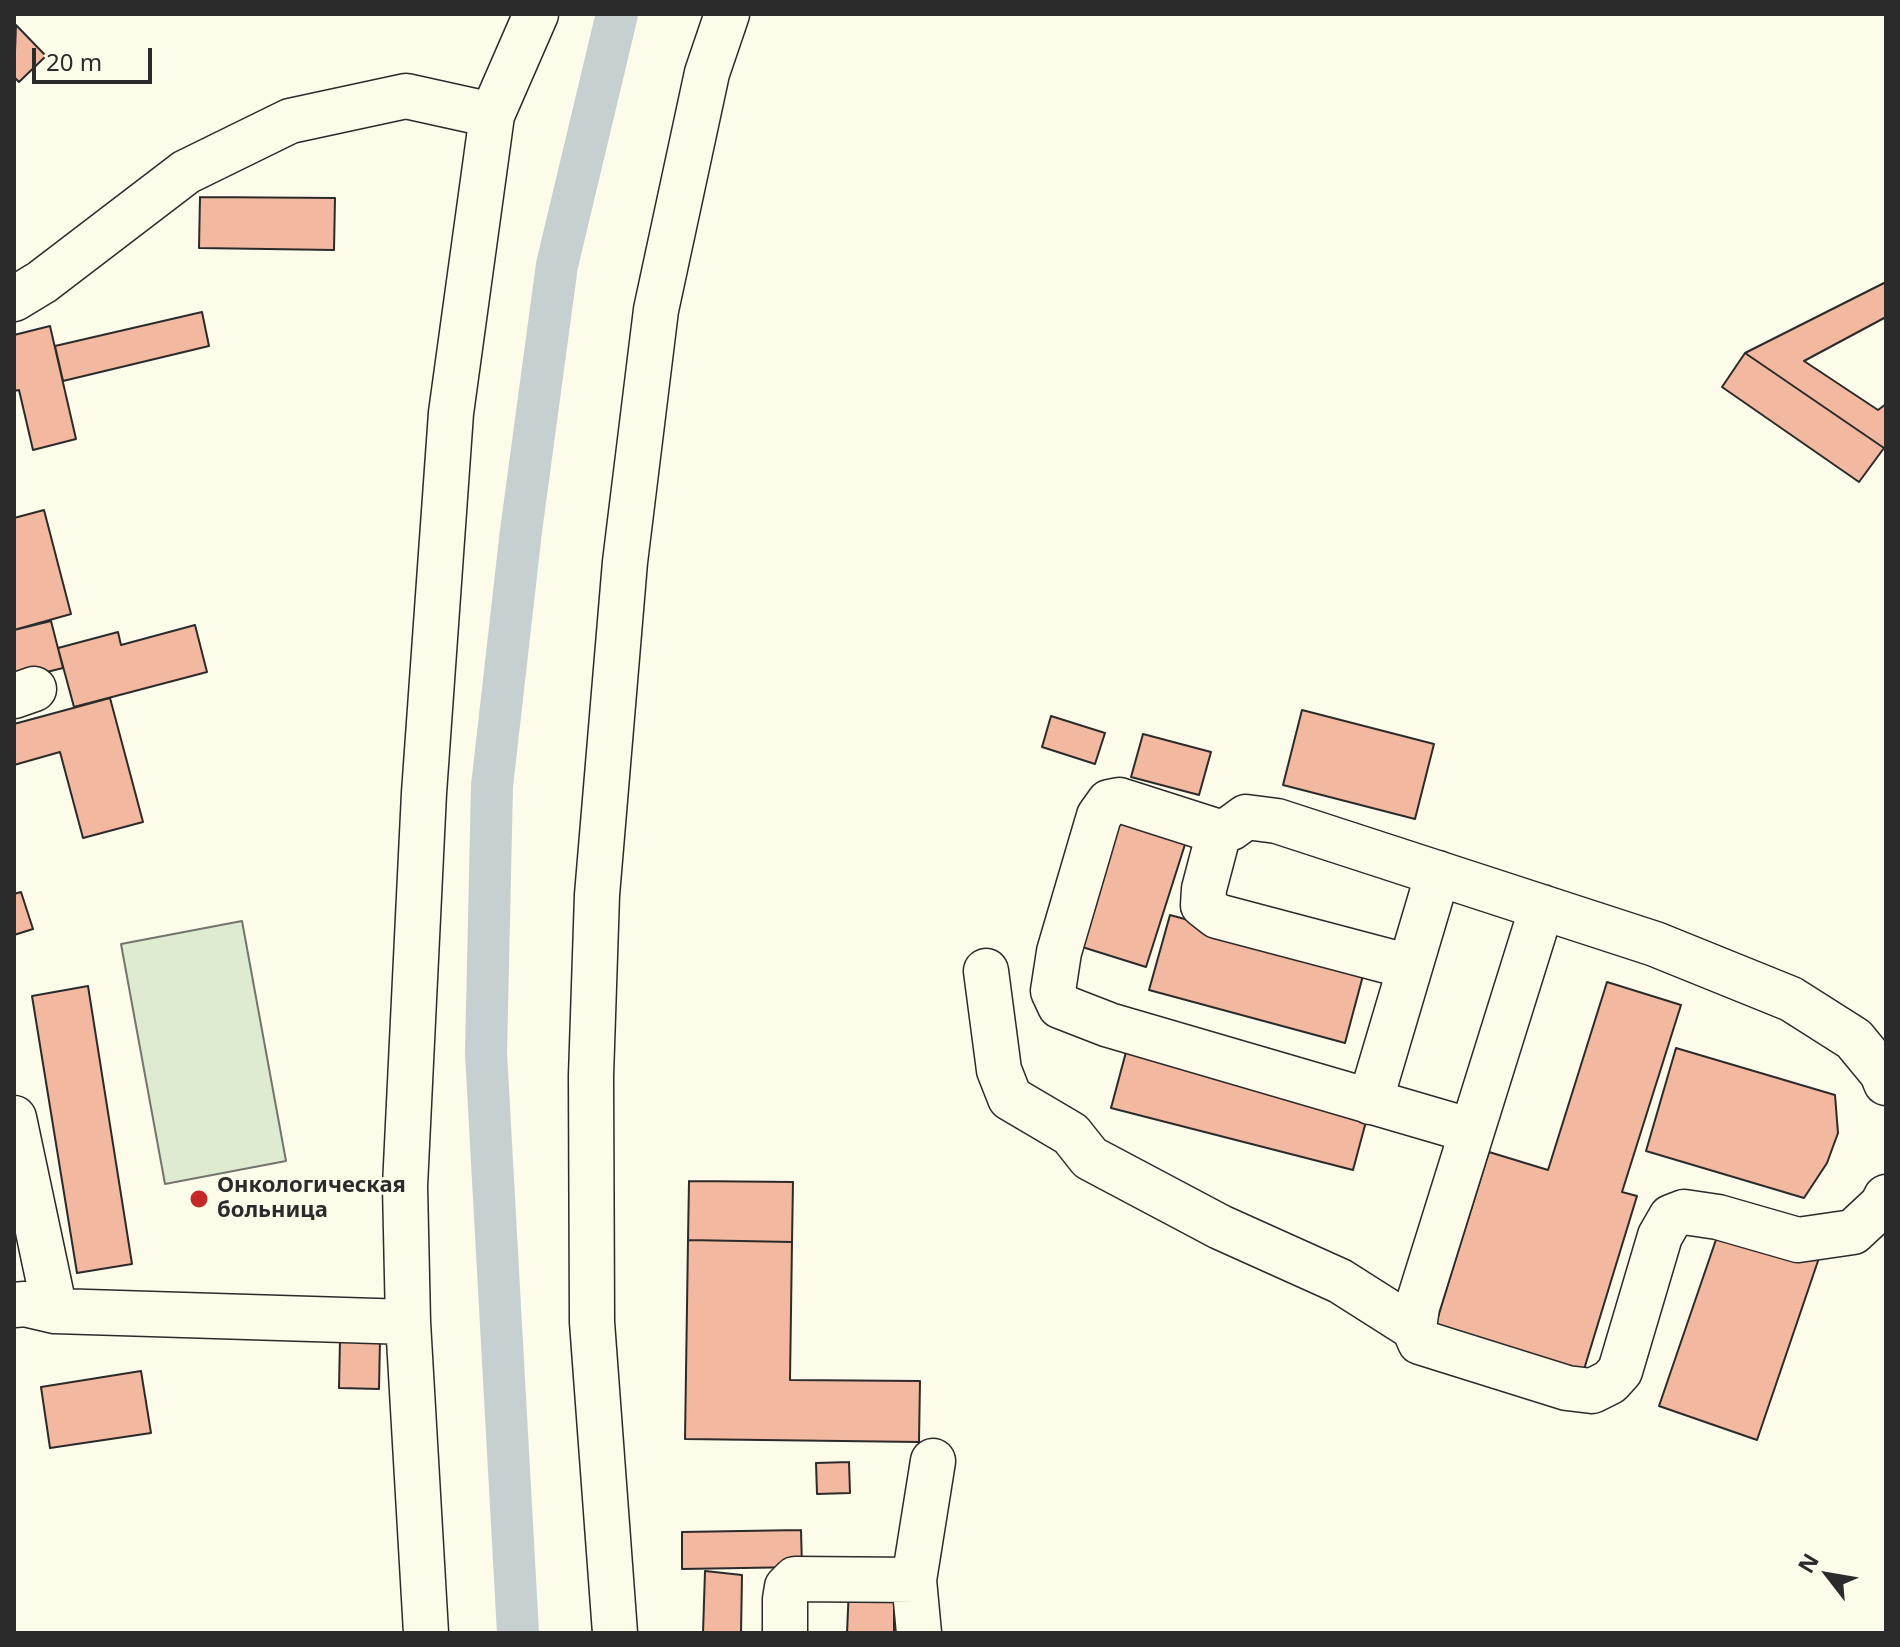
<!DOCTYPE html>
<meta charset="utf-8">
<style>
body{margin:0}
#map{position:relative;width:1900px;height:1647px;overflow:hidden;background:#fdfbea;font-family:"Noto Sans",sans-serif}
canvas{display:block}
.frame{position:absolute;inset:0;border:16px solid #2b2b2b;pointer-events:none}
.north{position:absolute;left:1788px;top:1535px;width:80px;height:80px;-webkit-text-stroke:6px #fdfbea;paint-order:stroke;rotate:301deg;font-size:22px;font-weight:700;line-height:32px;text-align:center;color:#2b2b2b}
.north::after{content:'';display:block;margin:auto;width:28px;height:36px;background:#2b2b2b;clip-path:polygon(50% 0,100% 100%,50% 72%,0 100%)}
.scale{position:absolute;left:32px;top:48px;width:120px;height:36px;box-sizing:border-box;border:4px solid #2b2b2b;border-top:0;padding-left:10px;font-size:24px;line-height:28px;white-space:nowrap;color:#2b2b2b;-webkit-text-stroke:6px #fdfbea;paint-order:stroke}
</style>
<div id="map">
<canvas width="1900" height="1647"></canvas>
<div class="frame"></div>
<div class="north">N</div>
<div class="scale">20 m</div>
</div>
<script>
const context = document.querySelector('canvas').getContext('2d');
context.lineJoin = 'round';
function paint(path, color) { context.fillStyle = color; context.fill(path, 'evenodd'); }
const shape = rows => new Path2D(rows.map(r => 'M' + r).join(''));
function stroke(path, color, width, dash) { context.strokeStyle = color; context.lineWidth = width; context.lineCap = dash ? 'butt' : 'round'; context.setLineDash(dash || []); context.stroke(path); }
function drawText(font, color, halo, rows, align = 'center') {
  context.font = font + ' "Noto Sans",sans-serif'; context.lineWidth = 6; context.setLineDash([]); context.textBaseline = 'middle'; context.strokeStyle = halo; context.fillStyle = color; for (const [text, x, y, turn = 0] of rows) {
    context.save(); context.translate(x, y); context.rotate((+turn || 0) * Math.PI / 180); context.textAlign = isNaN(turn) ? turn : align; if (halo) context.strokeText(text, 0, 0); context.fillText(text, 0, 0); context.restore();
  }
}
const green = shape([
 [242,921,286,1161,165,1184,121,944,242,921]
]);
paint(green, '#deebd1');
stroke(green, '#74746e', 2);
stroke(shape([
 [518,1633,486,1053,492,786,521,531,557,265,617,14]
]), '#c7d0d0', 42);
const building = shape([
 [16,25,46,56,19,82,14,77,16,25],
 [200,197,335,198,334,250,199,248,200,197],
 [1886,282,1886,317,1804,361,1878,410,1886,404,1886,446,1884,448,1745,353,1886,282],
 [202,312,209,346,63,381,55,346,202,312],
 [50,326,76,439,33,450,19,390,14,391,14,335,50,326],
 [1745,353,1884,448,1859,482,1722,387,1745,353],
 [44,510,71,614,14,630,14,518,44,510],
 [51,621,63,668,14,680,14,630,51,621],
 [195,625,207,672,74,707,58,648,118,632,121,645,195,625],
 [110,698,143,822,83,838,60,752,14,765,14,724,110,698],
 [1302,710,1434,744,1415,819,1283,785,1302,710],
 [1051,716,1105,733,1095,764,1042,747,1051,716],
 [1143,734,1211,752,1199,795,1131,777,1143,734],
 [1122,814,1188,835,1146,967,1079,946,1122,814],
 [21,892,33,929,14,935,14,894,21,892],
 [1170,915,1365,968,1345,1043,1149,990,1170,915],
 [1607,982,1681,1005,1622,1192,1637,1196,1582,1376,1434,1330,1489,1152,1548,1170,1607,982],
 [88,986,132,1264,77,1273,32,996,88,986],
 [1676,1048,1835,1095,1838,1133,1827,1163,1804,1198,1646,1151,1676,1048],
 [1126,1052,1368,1114,1353,1170,1111,1108,1126,1052],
 [689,1181,793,1182,792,1242,688,1240,689,1181],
 [1721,1225,1819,1258,1757,1440,1659,1406,1721,1225],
 [688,1240,792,1242,790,1380,920,1381,919,1442,685,1439,688,1240],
 [340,1339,380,1340,379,1389,339,1388,340,1339],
 [141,1371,151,1433,50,1448,41,1387,141,1371],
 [849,1462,850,1493,817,1494,816,1463,849,1462],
 [801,1530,802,1567,682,1569,682,1532,801,1530],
 [705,1571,742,1575,741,1633,703,1633,705,1571],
 [849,1587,894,1589,894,1633,847,1633,849,1587]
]);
paint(building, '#f2b8a0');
stroke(building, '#2b2b2b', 2);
const minor = shape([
 [14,299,42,282,186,172,290,121,406,96,492,115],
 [14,696,34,689],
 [1219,832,1204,889,1203,905,1217,916,1410,967],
 [1542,907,1417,1307,1414,1328,1420,1342,1567,1388,1592,1391,1610,1382,1620,1371,1660,1236,1671,1217,1684,1212,1718,1217,1798,1240,1853,1232,1882,1205,1886,1197],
 [986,971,999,1070,1010,1098,1071,1134,1090,1158,1220,1227,1340,1281,1414,1328],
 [1370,1102,1438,873],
 [14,1118,55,1311],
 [1472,1131,1109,1025,1060,1006,1053,991,1059,952,1099,816,1109,802,1119,800,1219,832,1231,828,1246,817,1277,821,1655,944,1791,999,1854,1039,1882,1073,1886,1083],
 [14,1305,25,1304,55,1311,408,1322],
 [426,1633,408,1322,405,1186,424,793,451,413,492,115,536,14],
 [615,1633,592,1322,591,1076,597,895,625,562,656,310,707,73,727,14],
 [785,1633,785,1599,787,1587,795,1579,914,1580],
 [919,1633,914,1580,933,1461]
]);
stroke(minor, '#2b2b2b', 47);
stroke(minor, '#fdfbea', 44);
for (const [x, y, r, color] of [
 [199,1199,10,"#c62828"]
]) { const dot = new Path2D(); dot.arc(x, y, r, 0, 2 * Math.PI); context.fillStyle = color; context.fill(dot); stroke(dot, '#fdfbea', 3); }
drawText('bold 22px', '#2b2b2b', '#fdfbea', [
 ["Онкологическая",217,1186],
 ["больница",217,1211]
], 'left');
</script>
